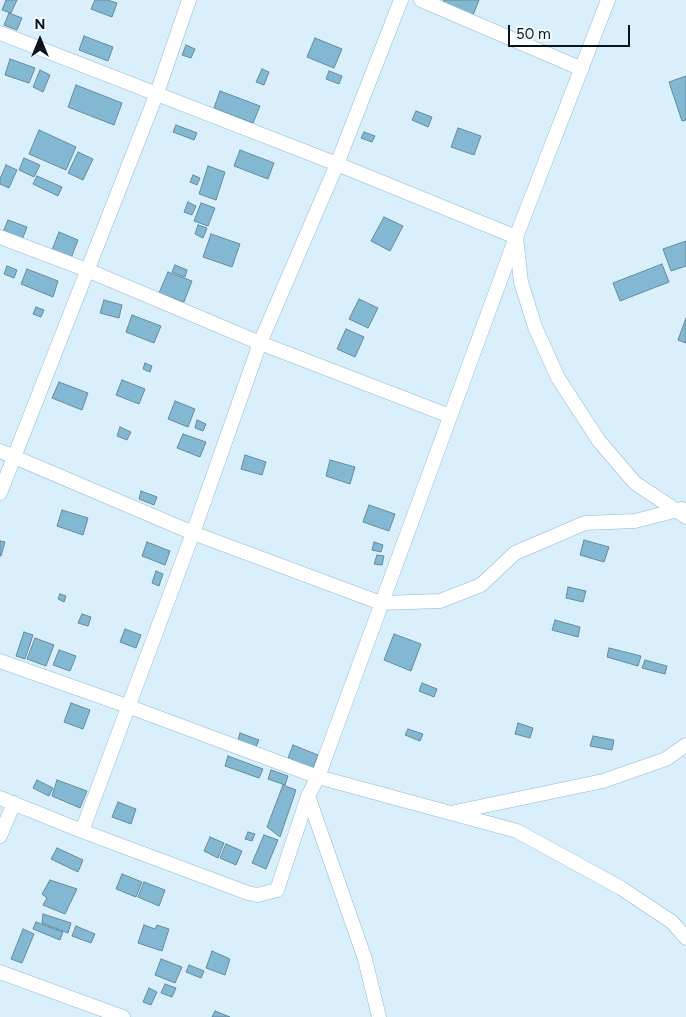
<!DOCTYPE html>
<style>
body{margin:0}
#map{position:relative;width:686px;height:1017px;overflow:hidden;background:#d9effb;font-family:Figtree,sans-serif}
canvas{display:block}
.north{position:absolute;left:15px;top:15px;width:50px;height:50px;-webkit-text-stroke:4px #f2fafd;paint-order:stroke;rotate:0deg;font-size:14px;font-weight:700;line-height:20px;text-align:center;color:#06141b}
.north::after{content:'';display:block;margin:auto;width:18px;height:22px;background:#06141b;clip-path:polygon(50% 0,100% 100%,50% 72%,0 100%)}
.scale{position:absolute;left:508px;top:25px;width:122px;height:22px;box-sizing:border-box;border:2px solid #06141b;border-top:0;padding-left:6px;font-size:15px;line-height:18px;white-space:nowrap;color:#06141b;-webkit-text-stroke:4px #f2fafd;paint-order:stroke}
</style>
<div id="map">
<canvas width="686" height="1017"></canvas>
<div class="north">N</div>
<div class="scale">50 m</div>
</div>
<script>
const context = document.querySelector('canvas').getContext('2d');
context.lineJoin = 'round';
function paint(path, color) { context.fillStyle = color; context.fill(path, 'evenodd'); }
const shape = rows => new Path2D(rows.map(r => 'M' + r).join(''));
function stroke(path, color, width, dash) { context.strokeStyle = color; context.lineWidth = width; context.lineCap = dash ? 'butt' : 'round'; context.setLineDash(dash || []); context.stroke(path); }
const building = shape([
 [6,0,17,0,11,13,2,10,6,0],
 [95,0,107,0,117,3,112,17,91,9,95,0],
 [444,0,479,0,473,15,443,3,444,0],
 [9,13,22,18,17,30,4,25,9,13],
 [84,36,113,47,108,61,79,50,84,36],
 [315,38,342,49,334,68,307,57,315,38],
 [186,45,195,49,191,58,182,55,186,45],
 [10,59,35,68,29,83,5,75,10,59],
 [262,69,269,72,264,85,256,82,262,69],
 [40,70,50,75,43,92,33,87,40,70],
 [329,71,342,76,339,84,326,79,329,71],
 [686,76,686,120,682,121,669,82,686,76],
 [76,85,122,103,114,125,68,107,76,85],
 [220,91,260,106,253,123,214,108,220,91],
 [416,111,432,117,428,127,412,120,416,111],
 [176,125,197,133,194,140,173,132,176,125],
 [458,128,481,136,474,155,451,147,458,128],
 [39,130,76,147,66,170,29,154,39,130],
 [364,132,375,136,372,142,361,138,364,132],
 [240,150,274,163,268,179,234,166,240,150],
 [78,152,93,159,83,180,68,173,78,152],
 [24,158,40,165,34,177,19,170,24,158],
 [6,165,17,170,9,188,0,184,0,179,6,165],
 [208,166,225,172,216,200,199,194,208,166],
 [193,175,200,178,197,185,190,182,193,175],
 [37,176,62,187,58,196,33,184,37,176],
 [188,202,196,206,192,215,184,212,188,202],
 [201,203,215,208,208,226,194,221,201,203],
 [384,217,403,226,390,251,371,241,384,217],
 [8,220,27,227,22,240,3,232,8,220],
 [198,225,207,228,203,238,195,234,198,225],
 [59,232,78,240,71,258,52,250,59,232],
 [211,234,240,244,232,267,203,257,211,234],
 [686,241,686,266,671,271,663,249,686,241],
 [662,264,669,282,620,301,613,283,662,264],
 [175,265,187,270,185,277,172,272,175,265],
 [7,266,17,270,14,278,4,274,7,266],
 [27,269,58,281,53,297,21,284,27,269],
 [168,272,192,281,184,302,159,293,168,272],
 [359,299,378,308,368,328,349,319,359,299],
 [104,300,122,305,119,318,100,313,104,300],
 [36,307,44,310,41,317,33,314,36,307],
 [132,315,161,326,154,343,126,332,132,315],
 [686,318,686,343,678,340,686,318],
 [346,329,364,337,355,357,337,349,346,329],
 [145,363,152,366,150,372,143,369,145,363],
 [122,380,145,389,139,404,116,395,122,380],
 [59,382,88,393,82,410,52,398,59,382],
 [175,401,195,409,188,427,168,419,175,401],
 [197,420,206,424,203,431,195,428,197,420],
 [120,427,131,432,127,440,117,436,120,427],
 [183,434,206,442,200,457,177,448,183,434],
 [245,455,266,462,262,475,241,469,245,455],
 [330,460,355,467,350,484,326,476,330,460],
 [141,491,157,497,154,505,139,499,141,491],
 [369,505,395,514,389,531,363,522,369,505],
 [62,510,88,518,83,535,57,526,62,510],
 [584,540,609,547,604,562,580,555,584,540],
 [0,541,5,542,1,556,0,556,0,541],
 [147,542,170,551,165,565,142,556,147,542],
 [374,542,383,545,381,552,372,550,374,542],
 [377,555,384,556,382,565,374,564,377,555],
 [156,571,163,574,159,586,152,583,156,571],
 [568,587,586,591,583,602,566,598,568,587],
 [60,594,66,596,64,602,58,599,60,594],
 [82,614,91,617,88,626,78,623,82,614],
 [555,620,580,627,578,637,552,630,555,620],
 [125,629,141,635,136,648,120,642,125,629],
 [24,632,33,635,25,659,16,656,24,632],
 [394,634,421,644,411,671,384,660,394,634],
 [35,638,54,645,46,666,27,659,35,638],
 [609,648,641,656,638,666,607,657,609,648],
 [59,650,76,656,70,671,53,665,59,650],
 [645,660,667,666,665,674,642,668,645,660],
 [422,683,437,689,434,697,419,691,422,683],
 [71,703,90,710,83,729,64,722,71,703],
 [518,723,533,728,530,738,515,734,518,723],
 [408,729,423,734,420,741,405,735,408,729],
 [240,733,259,740,256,747,238,740,240,733],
 [593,736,614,740,612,750,590,746,593,736],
 [293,745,318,755,313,768,288,758,293,745],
 [228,756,263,769,259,778,225,766,228,756],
 [271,770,288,776,285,785,268,779,271,770],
 [37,780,53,788,49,796,33,788,37,780],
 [57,780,87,791,80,808,52,796,57,780],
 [283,785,296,790,280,837,267,827,283,785],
 [118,802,136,809,131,824,112,817,118,802],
 [248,832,255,834,252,841,245,839,248,832],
 [264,835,278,840,266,869,252,863,264,835],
 [210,837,224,843,218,858,204,851,210,837],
 [226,844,242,851,236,865,220,858,226,844],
 [57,848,83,860,78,872,51,859,57,848],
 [122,874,142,882,136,897,116,889,122,874],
 [50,880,77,889,65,914,43,905,47,898,42,894,50,880],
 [144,882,165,890,159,906,138,897,144,882],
 [43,914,71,923,68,933,42,923,43,914],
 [36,922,63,932,60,940,33,929,36,922],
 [144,925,155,929,157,925,169,929,162,951,138,943,144,925],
 [76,926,95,934,91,943,72,936,76,926],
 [23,929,34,934,22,963,11,959,23,929],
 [212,951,230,959,225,975,206,968,212,951],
 [161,959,182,967,175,983,155,975,161,959],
 [189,965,204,971,201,978,186,972,189,965],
 [165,984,176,988,172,997,161,993,165,984],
 [149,988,157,992,151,1005,143,1002,149,988],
 [215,1011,230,1017,212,1017,215,1011]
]);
paint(building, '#83b8d3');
stroke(building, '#678a9c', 1);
const minor = shape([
 [421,0,582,69],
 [0,33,337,164,516,237,521,282,535,327,558,378,599,441,635,483,686,517],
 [0,237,87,270,260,343,450,416],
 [0,451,193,533,381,603,440,601,481,585,515,553,585,523,635,521,682,509],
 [0,493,157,93,189,0],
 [0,661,130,707,318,777,517,831,621,888,672,922,686,938],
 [308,796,365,959,379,1017],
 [0,798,82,831,248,893,257,895,277,890,308,796,318,777,516,237,608,0],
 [455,812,603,781,666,759,686,745],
 [82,831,193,533,260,343,337,164,401,0],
 [0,836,14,803],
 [0,972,123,1017]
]);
stroke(minor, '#93b7ca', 15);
stroke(minor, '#fff', 14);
</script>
